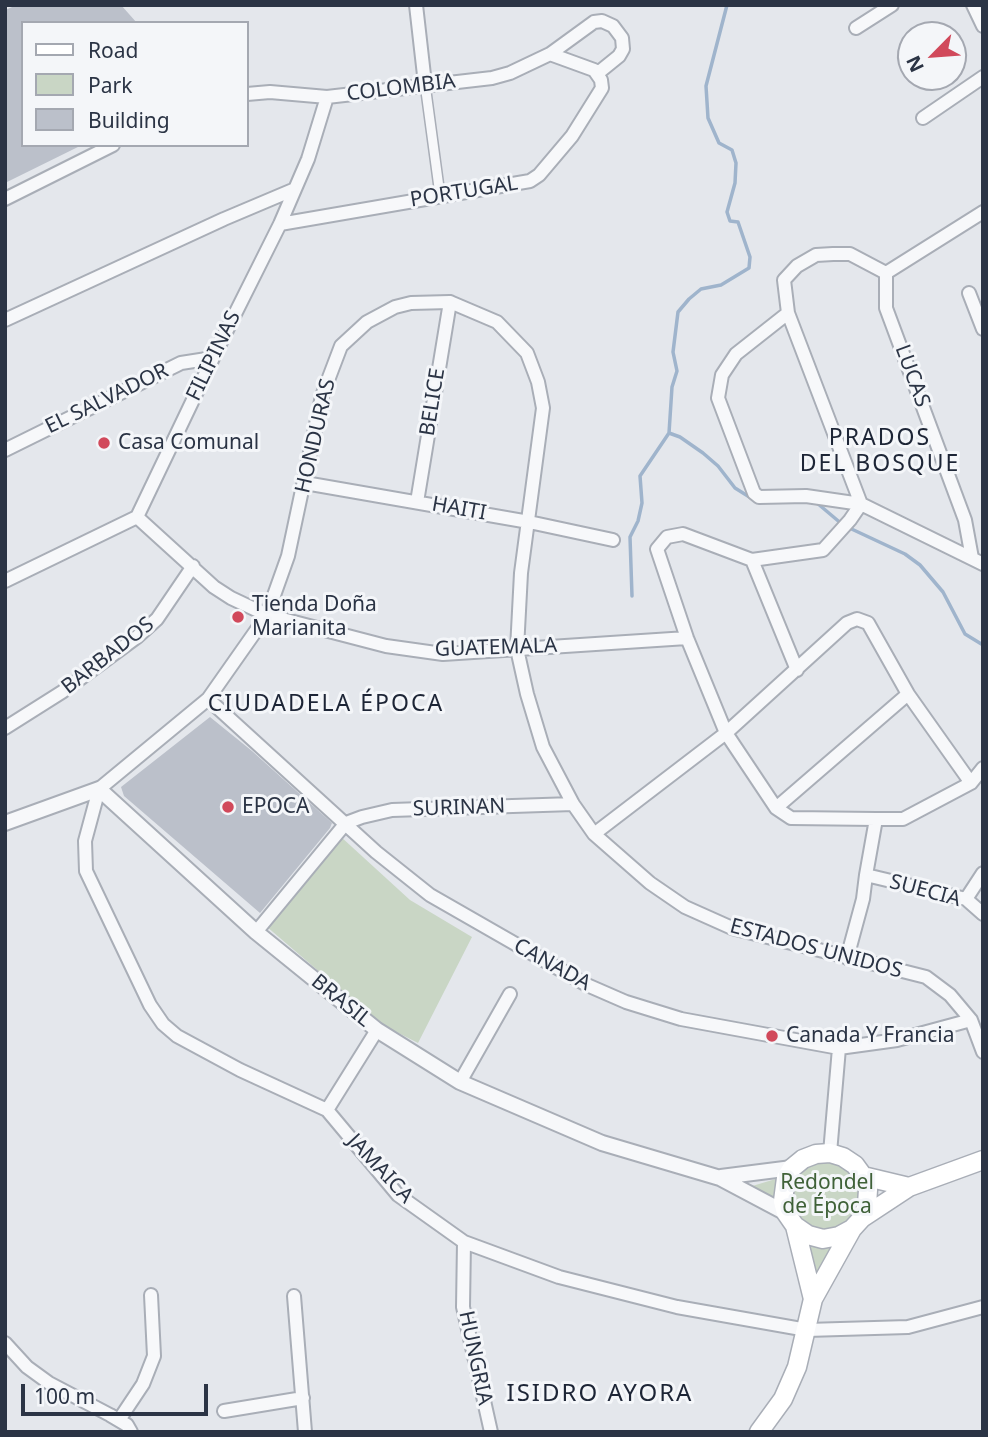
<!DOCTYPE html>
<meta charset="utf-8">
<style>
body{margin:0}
#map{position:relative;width:988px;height:1437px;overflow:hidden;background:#e4e7ec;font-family:"Noto Sans",sans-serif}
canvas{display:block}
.frame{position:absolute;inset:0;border:7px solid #2b3445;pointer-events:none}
.legend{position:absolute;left:21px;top:21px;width:228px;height:126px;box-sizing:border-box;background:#f4f6f9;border:2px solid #a4a8b1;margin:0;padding:9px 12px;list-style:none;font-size:21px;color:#2b3445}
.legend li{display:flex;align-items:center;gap:14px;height:35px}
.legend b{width:35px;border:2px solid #a4a8b1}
.north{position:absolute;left:897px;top:21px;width:70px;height:70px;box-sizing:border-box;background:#f4f6f9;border:2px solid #a4a8b1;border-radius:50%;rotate:245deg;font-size:19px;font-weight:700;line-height:28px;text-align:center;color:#2b3445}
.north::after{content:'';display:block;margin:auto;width:24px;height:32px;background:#d1495b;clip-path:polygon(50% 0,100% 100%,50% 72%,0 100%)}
.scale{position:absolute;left:21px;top:1384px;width:187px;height:32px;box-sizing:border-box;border:4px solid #2b3445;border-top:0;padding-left:9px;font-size:21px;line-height:24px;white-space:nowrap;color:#2b3445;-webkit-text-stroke:5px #f4f6f9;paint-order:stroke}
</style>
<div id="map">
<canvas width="988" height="1437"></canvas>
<div class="frame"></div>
<ul class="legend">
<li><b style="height:9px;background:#fff"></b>Road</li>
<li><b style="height:19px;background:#c9d6c5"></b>Park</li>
<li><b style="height:19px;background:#bbc0ca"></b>Building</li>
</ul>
<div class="north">N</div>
<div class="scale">100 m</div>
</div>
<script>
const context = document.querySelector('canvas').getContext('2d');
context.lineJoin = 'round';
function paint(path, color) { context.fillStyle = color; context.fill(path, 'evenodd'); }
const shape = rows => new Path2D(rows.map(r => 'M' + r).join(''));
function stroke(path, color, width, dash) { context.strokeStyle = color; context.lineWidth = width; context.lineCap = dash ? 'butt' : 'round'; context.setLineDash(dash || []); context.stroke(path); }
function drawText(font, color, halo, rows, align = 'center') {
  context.font = font + ' "Noto Sans",sans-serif'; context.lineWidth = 6; context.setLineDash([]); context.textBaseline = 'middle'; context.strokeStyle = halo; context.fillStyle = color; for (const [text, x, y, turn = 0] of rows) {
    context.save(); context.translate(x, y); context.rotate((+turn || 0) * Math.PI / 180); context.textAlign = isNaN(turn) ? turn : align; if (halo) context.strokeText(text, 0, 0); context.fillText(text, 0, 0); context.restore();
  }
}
paint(shape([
 [340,836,410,900,472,937,418,1043,379,1023,266,926],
 '793 1195a34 34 0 1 1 68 0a34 34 0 1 1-68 0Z',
 [779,1178,775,1185,777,1204,749,1187],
 [804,1241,815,1247,824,1249,838,1246,817,1279]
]), '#c9d6c5');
stroke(shape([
 [727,5,706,86,708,118,719,143,732,150,736,163,735,183,727,212,730,221,738,222,750,257,749,268,721,285,701,289,689,299,678,312,673,352,677,371,672,387,669,433,680,437,703,453,718,466,735,488,751,498],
 [817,503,843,525,905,554,920,565,943,592,965,634,983,645],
 [632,596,630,537,638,521,642,503,640,476,669,433]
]), '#9fb4cc', 3.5);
paint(shape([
 [17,5,121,5,137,23,23,23,23,145,82,145,5,183,5,10],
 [210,717,252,751,332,823,330,828,260,913,124,796,121,787]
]), '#bbc0ca');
const pedestrian = shape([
 [425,84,440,195]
]);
const minor = shape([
 [416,5,425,84],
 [973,5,983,26],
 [856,28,892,5],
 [550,54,594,22,602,21,613,26,622,38,623,49,619,56,598,73],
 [247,94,270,92,327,97,492,78,510,73,550,54,594,70,601,80,602,88,572,136,539,175,530,181,280,224],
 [923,118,983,77],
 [5,199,113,145],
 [983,212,886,273,850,254,833,254,816,255,797,266,784,280,788,313,861,504,983,564],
 [886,273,886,308,965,520,972,558],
 [969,293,983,329],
 [788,313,736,354,722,375,718,398,754,493,759,497,806,496,861,504,850,520,823,550,752,560,683,534,667,537,657,549,687,638,726,733,776,808,791,818,876,819,866,875],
 [5,320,224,219,295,189],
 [5,450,181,363,213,358],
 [305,483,529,522,613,540],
 [417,502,450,302],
 [137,517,214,587,231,598,267,615,386,646,443,654,687,638],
 [752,560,797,670],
 [5,581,137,517,213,358,280,224,308,159,327,97],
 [208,699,376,852,430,895,587,985,626,1002,681,1019,839,1048,897,1040,971,1020],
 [5,728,62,692,137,637,157,619,193,566],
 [776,808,908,694],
 [876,819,903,819,971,783,983,768],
 [594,834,726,733,847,623,857,619,868,623,908,694,971,783],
 [966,899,983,873],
 [256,932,346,823,362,817,392,810,573,804],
 [847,958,863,899,866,875,966,899,983,914],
 [983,1052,971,1020,950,995,926,977,732,928,685,907,650,883,594,834,573,804,543,747,527,694,517,649,521,573,543,408,538,382,527,353,497,322,450,302,411,303,395,307,367,322,341,346,322,396,288,556,267,615,208,699,99,789,85,841,86,871,150,1005,163,1024,177,1036,240,1070,327,1110,398,1195,464,1242,559,1277,677,1307,807,1330,908,1327,983,1307],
 [460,1082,510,994],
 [327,1110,377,1030],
 [830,1153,839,1048],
 [464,1242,463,1307,491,1432],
 [294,1296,305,1432],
 [5,1343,27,1367,49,1383,110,1415,127,1425,131,1432],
 [224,1411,303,1398],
 [119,1420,143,1384,154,1356,151,1295]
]);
const tertiary = shape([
 [5,823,99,789,256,932,377,1030,460,1082,602,1143,720,1178,786,1213],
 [721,1177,792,1168]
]);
const secondary = shape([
 [863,1176,909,1187],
 [862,1218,909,1187,983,1160],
 [795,1226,808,1235,823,1239,839,1236,852,1229,862,1218,867,1204,868,1190,863,1176,855,1165,843,1157,830,1153,816,1154,803,1159,792,1168,786,1178,783,1201,786,1213,795,1226,813,1299],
 [759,1432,783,1399,797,1367,813,1299,852,1229]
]);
stroke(pedestrian, '#a9aeb7', 12);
stroke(minor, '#a9aeb7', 16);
stroke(tertiary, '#a9aeb7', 18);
stroke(secondary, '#a9aeb7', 21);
stroke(pedestrian, '#f7f8fa', 9);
stroke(minor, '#f7f8fa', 12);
stroke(tertiary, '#f7f8fa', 14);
stroke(secondary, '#fff', 18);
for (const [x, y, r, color] of [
 [104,443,7,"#d1495b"],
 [238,617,7,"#d1495b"],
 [228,807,7,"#d1495b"],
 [772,1036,7,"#d1495b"]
]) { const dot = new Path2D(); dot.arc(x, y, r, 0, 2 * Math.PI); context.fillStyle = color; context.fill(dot); stroke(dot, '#f4f6f9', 2.5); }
drawText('21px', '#2b3445', '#f4f6f9', [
 ["COLOMBIA",401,88,-7],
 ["PORTUGAL",464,192,-9],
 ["FILIPINAS",214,356,-64],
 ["LUCAS",912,376,70],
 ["EL SALVADOR",107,399,-26],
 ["BELICE",433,402,-81],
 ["HONDURAS",316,436,-77],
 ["HAITI",459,509,10],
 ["GUATEMALA",496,648,-2],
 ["BARBADOS",108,656,-38],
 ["SURINAN",459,808,-2],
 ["SUECIA",925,891,15],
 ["ESTADOS UNIDOS",816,949,15],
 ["CANADA",552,965,29],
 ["BRASIL",341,1001,39],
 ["JAMAICA",380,1169,47],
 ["HUNGRIA",475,1358,78]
]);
drawText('21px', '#2b3445', '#f4f6f9', [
 ["Casa Comunal",118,443],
 ["Tienda Doña",252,605],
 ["Marianita",252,629],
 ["EPOCA",242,807],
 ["Canada Y Francia",786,1036]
], 'left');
drawText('21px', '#3f6138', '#f4f6f9', [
 ["Redondel",827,1183],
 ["de Época",827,1207]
]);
context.letterSpacing = '2px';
drawText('23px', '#1d2536', '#f4f6f9', [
 ["PRADOS",880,438],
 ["DEL BOSQUE",880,464],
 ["CIUDADELA ÉPOCA",326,704]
]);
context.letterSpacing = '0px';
context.letterSpacing = '2px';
drawText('24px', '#1d2536', '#f4f6f9', [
 ["ISIDRO AYORA",600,1394]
]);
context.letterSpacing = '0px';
</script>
